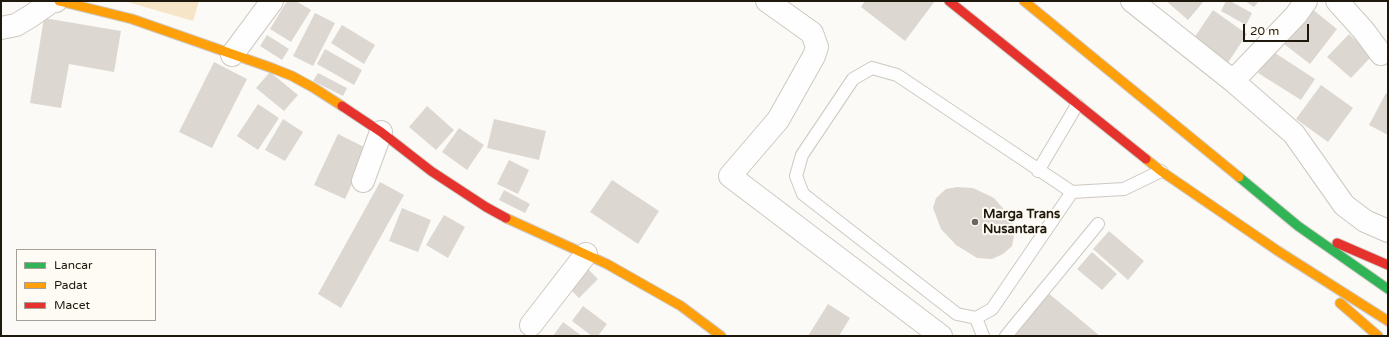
<!DOCTYPE html>
<style>
body{margin:0}
#map{position:relative;width:1389px;height:337px;overflow:hidden;background:#fcfaf6;font-family:"Varela Round",sans-serif}
canvas{display:block}
.frame{position:absolute;inset:0;border:2px solid #1f190d;pointer-events:none}
.legend{position:absolute;left:16px;top:249px;width:140px;height:72px;box-sizing:border-box;background:#fefbf4;border:1px solid #a5a198;margin:0;padding:5px 7px;list-style:none;font-size:12px;color:#1f190d}
.legend li{display:flex;align-items:center;gap:8px;height:20px}
.legend b{width:20px;border:1px solid #a5a198}
.scale{position:absolute;left:1243px;top:24px;width:66px;height:18px;box-sizing:border-box;border:2px solid #1f190d;border-top:0;padding-left:5px;font-size:12px;line-height:14px;white-space:nowrap;color:#1f190d;-webkit-text-stroke:3px #fefbf4;paint-order:stroke}
</style>
<div id="map">
<canvas width="1389" height="337"></canvas>
<div class="frame"></div>
<ul class="legend">
<li><b style="height:5px;background:#30b455"></b>Lancar</li>
<li><b style="height:5px;background:#ff9f0a"></b>Padat</li>
<li><b style="height:5px;background:#e5322d"></b>Macet</li>
</ul>
<div class="scale">20 m</div>
</div>
<script>
const context = document.querySelector('canvas').getContext('2d');
context.lineJoin = 'round';
function paint(path, color) { context.fillStyle = color; context.fill(path, 'evenodd'); }
const shape = rows => new Path2D(rows.map(r => 'M' + r).join(''));
function stroke(path, color, width, dash) { context.strokeStyle = color; context.lineWidth = width; context.lineCap = dash ? 'butt' : 'round'; context.setLineDash(dash || []); context.stroke(path); }
function drawText(font, color, halo, rows, align = 'center') {
  context.font = font + ' "Varela Round",sans-serif'; context.lineWidth = 4; context.setLineDash([]); context.textBaseline = 'middle'; context.strokeStyle = halo; context.fillStyle = color; for (const [text, x, y, turn = 0] of rows) {
    context.save(); context.translate(x, y); context.rotate((+turn || 0) * Math.PI / 180); context.textAlign = isNaN(turn) ? turn : align; if (halo) context.strokeText(text, 0, 0); context.fillText(text, 0, 0); context.restore();
  }
}
paint(shape([
 [124,1,199,1,193,21]
]), '#f6e6c7');
paint(shape([
 [287,1,296,1,311,10,291,42,270,29],
 [865,1,935,1,905,41,861,7],
 [1166,1,1204,1,1188,20],
 [1226,1,1230,1,1252,13,1246,25,1221,11],
 [1245,1,1259,1,1254,7],
 [1312,9,1337,29,1310,64,1284,44],
 [1213,10,1247,34,1227,64,1192,41],
 [315,13,335,23,313,66,293,56],
 [44,18,121,31,114,72,69,64,61,108,30,103],
 [342,25,375,45,364,64,331,43],
 [1349,34,1372,56,1351,78,1327,57],
 [267,35,289,49,282,60,260,46],
 [325,49,362,70,354,85,317,64],
 [1272,51,1315,79,1301,100,1258,73],
 [214,62,247,79,212,148,179,132],
 [270,72,298,95,284,111,256,88],
 [318,73,347,88,343,96,313,81],
 [1321,85,1353,108,1328,142,1296,119],
 [1386,93,1388,94,1388,135,1369,125],
 [258,104,279,118,258,150,237,136],
 [427,106,454,130,436,150,409,127],
 [283,119,303,132,285,161,265,150],
 [494,119,546,131,539,160,487,148],
 [459,128,484,145,467,170,442,152],
 [338,134,368,149,345,199,314,185],
 [509,160,529,170,518,194,497,184],
 [612,180,659,211,638,244,590,212],
 [380,182,404,195,341,308,318,294],
 [957,187,973,188,994,198,1010,216,1015,230,1012,246,1003,254,992,259,977,258,956,245,941,229,933,208,936,198,946,189],
 [504,190,530,204,525,213,499,200],
 [402,208,431,220,418,252,389,241],
 [444,215,465,227,448,258,426,245],
 [1109,231,1144,261,1128,280,1093,249],
 [1092,252,1117,274,1102,290,1077,269],
 [585,266,598,279,579,298,566,285],
 [1047,292,1100,336,1011,336],
 [828,304,850,318,839,336,808,336],
 [583,306,607,324,598,336,592,336,572,321],
 [563,322,582,336,553,336]
]), '#dcd8d1');
const lane = shape([
 [872,68,897,75,1072,192,992,309,976,318,957,314,803,194,796,176,802,155,853,79,872,68],
 [1038,171,1077,105],
 [1072,192,1124,189,1161,171],
 [976,318,983,336],
 [1006,336,1098,224]
]);
const street = shape([
 [767,1,812,33,817,47,814,56,778,120,730,176,941,336],
 [1132,1,1233,81,1294,134,1344,205,1365,221,1388,231],
 [1337,1,1364,31,1381,54],
 [1,28,16,25,31,16,51,2,56,1],
 [232,55,272,1],
 [1233,81,1296,15,1306,1],
 [363,181,381,132],
 [531,325,586,254]
]);
const fast = shape([
 [1239,177,1298,226,1388,289]
]);
const slow = shape([
 [59,1,132,19,272,68,292,76,314,88,342,106],
 [1024,1,1239,177],
 [1146,159,1161,171,1278,251,1388,321],
 [506,218,607,264,681,306,721,336],
 [1340,303,1378,336]
]);
const jam = shape([
 [949,1,1146,159],
 [342,106,381,132,431,171,486,207,506,218],
 [1337,243,1388,265]
]);
stroke(lane, '#cdc8c1', 14);
stroke(street, '#cdc8c1', 24);
stroke(fast, '#cdc8c1', 11);
stroke(slow, '#cdc8c1', 11);
stroke(jam, '#cdc8c1', 11);
stroke(lane, '#fffefe', 12);
stroke(street, '#fffefe', 22);
stroke(fast, '#30b455', 9);
stroke(slow, '#ff9f0a', 9);
stroke(jam, '#e5322d', 9);
for (const [x, y, r, color] of [
 [975,222,4,"#6c685f"]
]) { const dot = new Path2D(); dot.arc(x, y, r, 0, 2 * Math.PI); context.fillStyle = color; context.fill(dot); stroke(dot, '#fefbf4', 1.5); }
drawText('bold 13px', '#1f190d', '#fefbf4', [
 ["Marga Trans",983,215],
 ["Nusantara",983,230]
], 'left');
</script>
